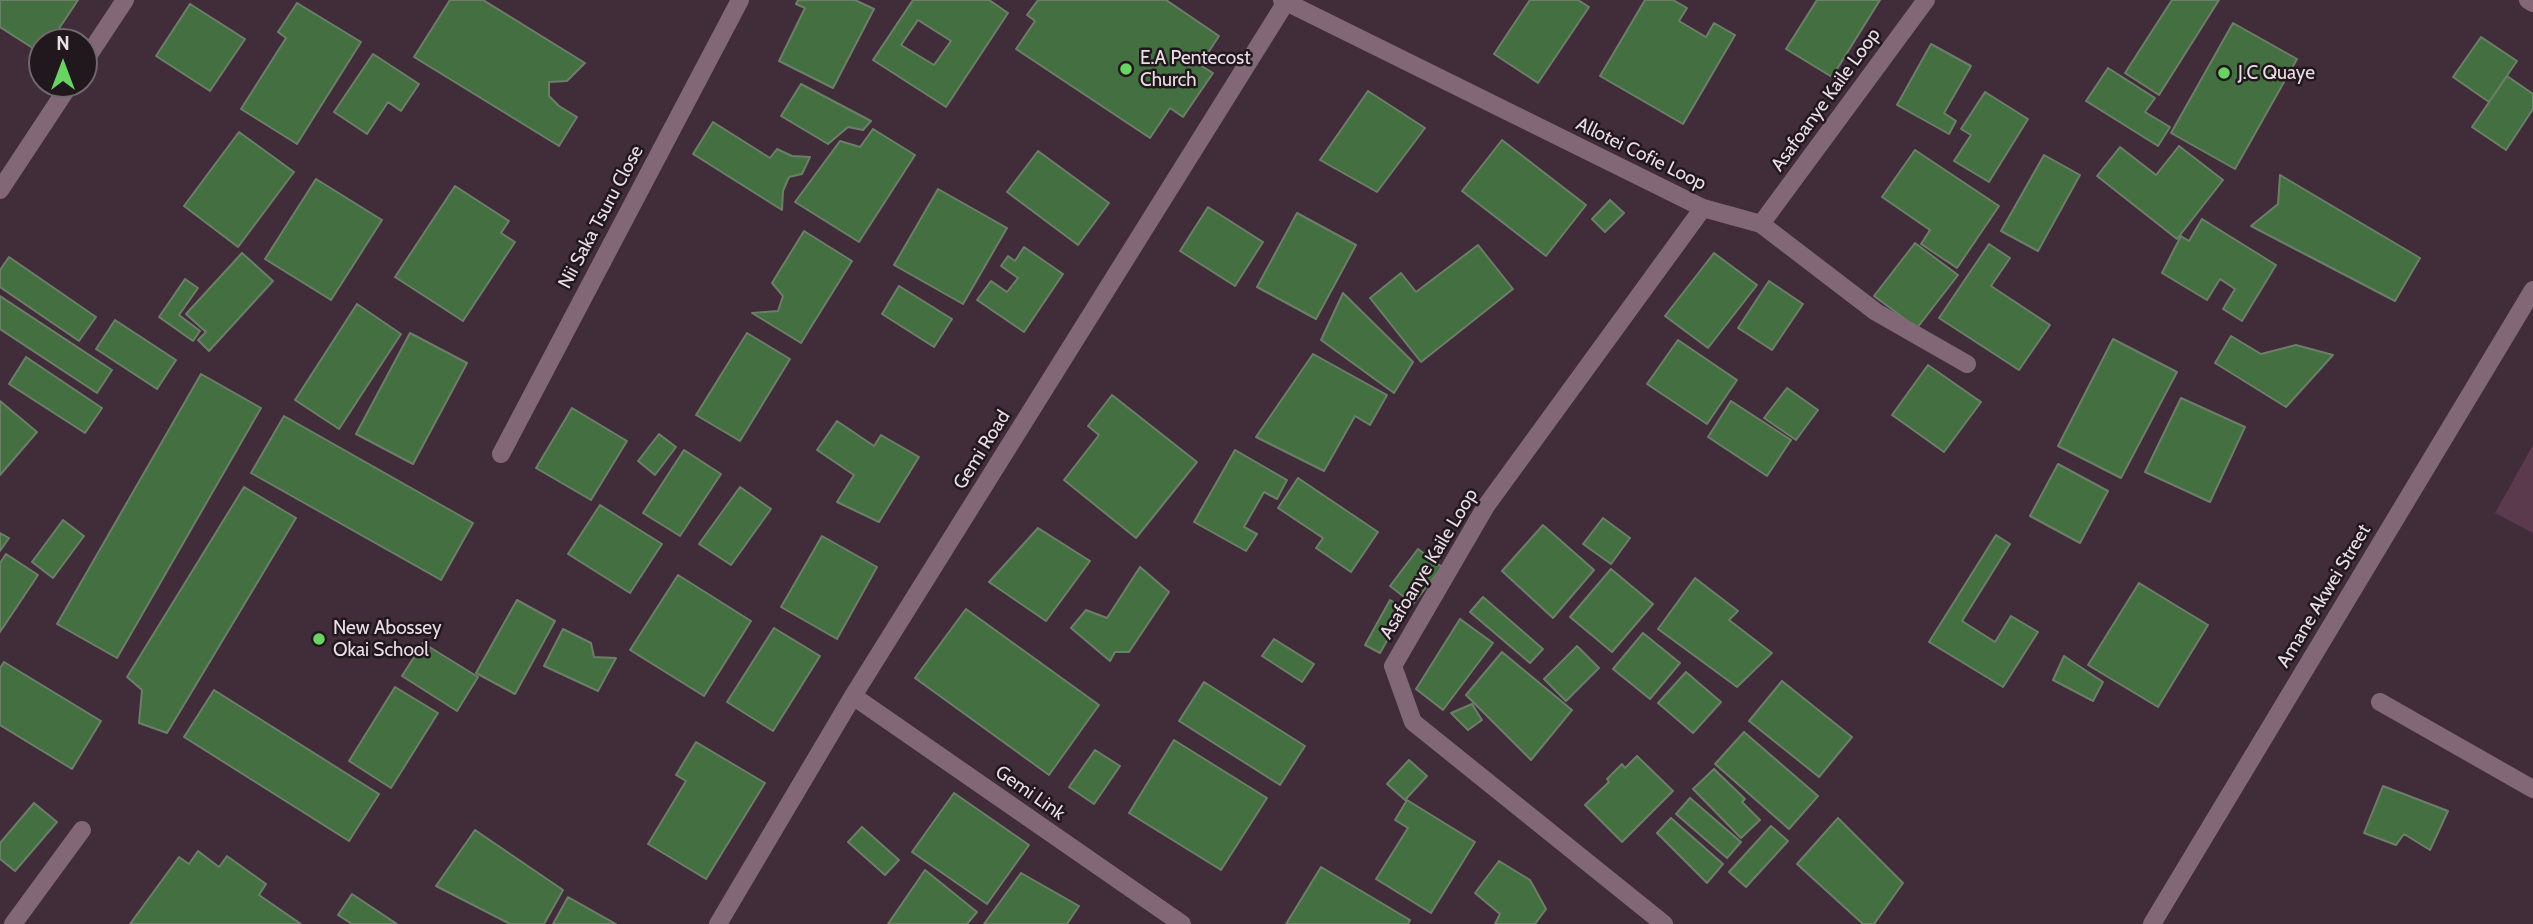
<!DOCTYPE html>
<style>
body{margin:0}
#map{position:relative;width:2533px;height:924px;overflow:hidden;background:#412c39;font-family:Cabin,sans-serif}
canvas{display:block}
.north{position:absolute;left:28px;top:28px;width:70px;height:70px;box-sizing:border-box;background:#21181e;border:2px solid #71676d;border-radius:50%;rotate:0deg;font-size:19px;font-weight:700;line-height:28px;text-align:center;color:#eadde4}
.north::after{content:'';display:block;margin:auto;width:24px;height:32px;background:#69d464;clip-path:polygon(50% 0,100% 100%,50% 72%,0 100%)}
</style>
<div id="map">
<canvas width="2533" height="924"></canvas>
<div class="north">N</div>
</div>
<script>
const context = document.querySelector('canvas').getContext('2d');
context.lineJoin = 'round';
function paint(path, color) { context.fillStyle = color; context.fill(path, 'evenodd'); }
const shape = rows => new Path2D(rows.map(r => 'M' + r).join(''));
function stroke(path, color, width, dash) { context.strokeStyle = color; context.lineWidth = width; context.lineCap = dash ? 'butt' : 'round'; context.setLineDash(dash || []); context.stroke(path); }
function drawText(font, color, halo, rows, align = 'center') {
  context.font = font + ' Cabin,sans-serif'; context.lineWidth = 5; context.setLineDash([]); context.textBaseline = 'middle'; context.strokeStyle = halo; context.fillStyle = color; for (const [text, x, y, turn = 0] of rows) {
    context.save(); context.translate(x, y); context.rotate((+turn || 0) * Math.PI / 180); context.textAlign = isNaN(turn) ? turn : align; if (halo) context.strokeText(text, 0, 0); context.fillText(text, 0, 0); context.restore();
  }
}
paint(shape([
 [2533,445,2533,533,2495,513]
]), '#5b3a4e');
const building = shape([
 [0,0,78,0,50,42,42,42,42,54,0,27,0,0],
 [450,0,483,0,585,63,567,81,549,82,549,96,559,106,577,117,559,146,414,57,450,0],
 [798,0,855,0,874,9,833,88,779,61,805,8,796,4,798,0],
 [913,0,989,0,1008,13,946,107,873,60,913,0],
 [918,20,951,41,934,65,901,45,918,20],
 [1038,0,1166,0,1219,36,1200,65,1213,73,1183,117,1170,108,1150,138,1016,49,1035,21,1027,15,1038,0],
 [1530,0,1578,0,1589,7,1538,83,1494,54,1530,0],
 [1645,0,1673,0,1687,8,1679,21,1706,37,1714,23,1735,35,1683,124,1600,76,1645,0],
 [1817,0,1880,0,1832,77,1786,49,1817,0],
 [2172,0,2219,0,2159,95,2125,73,2172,0],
 [297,3,361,42,297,144,241,109,286,38,278,32,297,3],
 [190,4,245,39,210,91,156,56,190,4],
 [2233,23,2297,59,2235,169,2171,133,2233,23],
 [2481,37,2517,61,2489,102,2453,77,2481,37],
 [1931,44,1971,66,1944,113,1956,121,1949,134,1897,105,1931,44],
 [373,54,419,84,401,111,388,102,367,134,334,112,373,54],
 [2108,68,2155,98,2145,112,2170,127,2158,146,2086,101,2108,68],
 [2507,76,2533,94,2533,109,2506,150,2472,127,2507,76],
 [801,84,871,121,863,130,848,127,828,144,781,116,801,84],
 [1368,91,1425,128,1377,192,1320,160,1368,91],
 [1985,92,2028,119,1989,182,1954,161,1971,135,1961,129,1985,92],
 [713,122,770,158,777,149,792,156,810,157,802,174,789,177,783,191,782,210,693,154,713,122],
 [873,129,915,155,859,242,795,202,840,141,860,147,873,129],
 [239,132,294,172,238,247,184,206,239,132],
 [1502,140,1586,205,1546,256,1462,191,1502,140],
 [2179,146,2223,180,2177,239,2097,176,2120,147,2156,175,2179,146],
 [1915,150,1999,206,1957,268,1921,244,1930,230,1882,197,1915,150],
 [1038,151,1109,203,1078,245,1007,192,1038,151],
 [2044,155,2080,175,2038,251,2001,231,2044,155],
 [2280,175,2420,258,2395,301,2251,226,2278,204,2280,175],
 [316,179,382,220,331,300,265,259,316,179],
 [455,186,509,221,501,233,515,242,463,321,395,277,455,186],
 [938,189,1007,228,963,304,894,265,938,189],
 [1610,200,1624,213,1605,232,1592,219,1610,200],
 [1208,207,1263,242,1235,286,1180,251,1208,207],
 [1297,213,1356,245,1316,319,1257,287,1297,213],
 [2202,219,2276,265,2242,321,2223,309,2235,289,2220,279,2207,300,2162,273,2181,236,2189,241,2202,219],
 [804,231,852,261,801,343,752,313,778,311,783,296,772,283,804,231],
 [1915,243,1958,275,1917,328,1874,296,1915,243],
 [1989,244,2010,258,1991,286,2050,325,2019,370,1939,318,1989,244],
 [1478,245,1513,289,1421,362,1370,298,1401,273,1416,292,1478,245],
 [1024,247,1063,274,1024,332,977,300,991,281,1007,292,1018,278,1001,266,1008,256,1015,261,1024,247],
 [242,253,273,281,209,351,198,340,206,332,186,314,242,253],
 [1714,253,1757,285,1708,348,1665,316,1714,253],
 [9,257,96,317,79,341,0,287,0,270,9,257],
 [185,279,198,288,179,315,200,331,193,341,159,317,185,279],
 [1769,281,1803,304,1772,350,1738,328,1769,281],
 [899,286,952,319,934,347,882,314,899,286],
 [1343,293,1413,362,1394,393,1321,340,1343,293],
 [0,296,112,370,97,393,0,329,0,296],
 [357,304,401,334,339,429,295,400,357,304],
 [115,320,176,360,157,389,96,349,115,320],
 [410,333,467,363,413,464,356,434,410,333],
 [747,333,790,359,740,441,696,415,747,333],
 [2231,336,2261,354,2296,345,2333,355,2286,407,2215,363,2231,336],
 [2113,339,2177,372,2121,478,2058,446,2113,339],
 [1678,340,1737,380,1707,424,1647,384,1678,340],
 [1313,354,1387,395,1370,425,1355,416,1324,471,1256,437,1313,354],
 [26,357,102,408,85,433,9,384,26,357],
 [1928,365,1981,402,1944,452,1892,415,1928,365],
 [201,374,261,408,117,658,57,624,201,374],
 [1787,388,1818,410,1796,440,1764,418,1787,388],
 [1112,395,1197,462,1136,538,1064,480,1099,435,1088,426,1112,395],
 [2181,398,2245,427,2210,502,2145,472,2181,398],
 [0,401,37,432,0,475,0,401],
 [1731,401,1791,440,1767,476,1708,437,1731,401],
 [572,408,627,441,591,500,536,468,572,408],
 [284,416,473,523,441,580,251,473,284,416],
 [837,421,874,446,881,435,919,457,879,522,837,502,854,475,817,450,837,421],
 [659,434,676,447,655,475,638,461,659,434],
 [684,450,721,474,680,536,643,513,684,450],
 [1235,450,1287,480,1277,499,1264,492,1244,527,1257,534,1246,551,1194,522,1235,450],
 [2058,464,2108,491,2080,543,2030,516,2058,464],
 [1298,478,1378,532,1351,572,1316,548,1323,538,1278,508,1298,478],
 [244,487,296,518,167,733,139,723,142,690,127,677,244,487],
 [740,487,771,509,731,565,699,544,740,487],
 [600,505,662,544,630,593,568,554,600,505],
 [1603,518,1630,538,1611,564,1583,544,1603,518],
 [63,520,84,536,53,578,32,562,63,520],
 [1543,525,1594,570,1553,618,1502,571,1543,525],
 [1038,528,1090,561,1046,621,989,582,1038,528],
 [0,533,9,538,0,551,0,533],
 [1996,535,2010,544,1962,621,1995,642,2011,616,2038,632,2003,687,1929,642,1996,535],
 [822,536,877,567,837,639,781,607,822,536],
 [1418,549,1442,567,1413,604,1390,586,1418,549],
 [6,554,38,575,0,632,0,563,6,554],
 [1140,567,1169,592,1129,652,1115,652,1110,661,1071,628,1086,610,1107,618,1140,567],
 [1611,569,1653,604,1612,652,1570,617,1611,569],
 [678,575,751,621,704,696,630,650,678,575],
 [1695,578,1738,611,1729,620,1772,653,1737,687,1658,629,1695,578],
 [2139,583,2208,625,2158,707,2088,665,2139,583],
 [1483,597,1543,649,1530,663,1470,612,1483,597],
 [517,600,555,621,515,694,476,673,517,600],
 [1390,600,1405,609,1380,653,1365,645,1390,600],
 [966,609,1099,705,1049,775,915,678,966,609],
 [1460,619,1493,643,1443,710,1416,689,1460,619],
 [774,628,820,656,773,731,727,702,774,628],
 [563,629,591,643,594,657,616,658,598,691,544,666,563,629],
 [1643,633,1680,663,1650,699,1613,669,1643,633],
 [1274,639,1314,664,1302,682,1262,656,1274,639],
 [423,643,478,677,457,711,402,676,423,643],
 [1577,646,1599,668,1566,701,1544,679,1577,646],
 [1502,652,1572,710,1531,760,1466,695,1502,652],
 [2064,656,2103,682,2093,701,2053,680,2064,656],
 [4,662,101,721,72,769,0,725,0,668,4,662],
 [1686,672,1721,702,1693,733,1658,703,1686,672],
 [1782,681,1852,737,1819,777,1749,721,1782,681],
 [1204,682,1305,746,1280,785,1179,721,1204,682],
 [395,687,438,713,391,788,349,761,395,687],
 [214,690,379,794,349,841,184,737,214,690],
 [1472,704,1482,720,1468,730,1451,713,1472,704],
 [1744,732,1818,796,1789,829,1715,764,1744,732],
 [1174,740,1267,798,1221,870,1129,813,1174,740],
 [696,742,765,783,706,879,648,844,686,781,676,775,696,742],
 [1095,750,1120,766,1094,804,1069,787,1095,750],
 [1637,756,1673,791,1622,842,1585,805,1609,782,1607,779,1622,764,1625,768,1637,756],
 [1409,760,1427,776,1405,800,1387,784,1409,760],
 [1714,769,1745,799,1742,802,1760,820,1741,838,1693,789,1714,769],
 [2383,786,2448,811,2430,850,2404,834,2396,845,2364,833,2383,786],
 [954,793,1029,845,987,904,912,852,954,793],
 [1690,798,1741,842,1727,858,1676,814,1690,798],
 [1407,800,1475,842,1431,913,1376,879,1408,828,1395,820,1407,800],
 [34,803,57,822,15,871,0,859,0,843,34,803],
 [1671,818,1723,864,1707,883,1657,833,1671,818],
 [1838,818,1903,883,1874,924,1863,924,1797,864,1838,818],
 [1771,826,1788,841,1746,887,1729,872,1771,826],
 [862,827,899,860,885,875,848,842,862,827],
 [475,830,563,890,544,924,510,924,436,886,475,830],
 [198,851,219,867,227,856,266,884,259,895,301,924,130,924,179,857,189,864,198,851],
 [1499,861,1530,880,1546,909,1535,924,1495,924,1500,914,1475,893,1499,861],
 [1321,867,1410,920,1408,924,1286,924,1321,867],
 [925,870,977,912,967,924,888,924,925,870],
 [1021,873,1079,906,1067,924,984,924,1021,873],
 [352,894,397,924,352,924,338,915,352,894],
 [568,897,616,924,553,924,568,897]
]);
paint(building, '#447041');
stroke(building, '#6c7e6a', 2);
stroke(shape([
 [1282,0,1703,208,1761,224,1876,312,1967,364],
 [2528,0,2533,3],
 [84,62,125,0],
 [0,190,70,84],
 [1761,224,1926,0],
 [501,454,740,0],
 [853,696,1182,924],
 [2380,702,2533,789],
 [13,924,82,830],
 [718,924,853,696,1286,2],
 [1664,924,1413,722,1393,666,1486,506,1703,208],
 [2152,924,2533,290]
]), '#826877', 18);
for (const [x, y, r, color] of [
 [1126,69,7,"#69d464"],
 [2224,73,7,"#69d464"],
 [319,639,7,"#69d464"]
]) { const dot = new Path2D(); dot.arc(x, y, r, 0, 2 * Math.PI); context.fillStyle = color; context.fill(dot); stroke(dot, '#21181e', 2.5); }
drawText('19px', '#eadde4', '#21181e', [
 ["E.A Pentecost",1140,58],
 ["Church",1140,80],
 ["J.C Quaye",2238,73],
 ["New Abossey",333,628],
 ["Okai School",333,650]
], 'left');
drawText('19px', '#eadde4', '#21181e', [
 ["Asafoanye Kaile Loop",1826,100,-54],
 ["Allotei Cofie Loop",1641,154,26],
 ["Nii Saka Tsuru Close",601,217,-62],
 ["Gemi Road",982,450,-58],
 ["Asafoanye Kaile Loop",1429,564,-59],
 ["Amane Akwei Street",2324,596,-59],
 ["Gemi Link",1030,793,35]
]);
</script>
